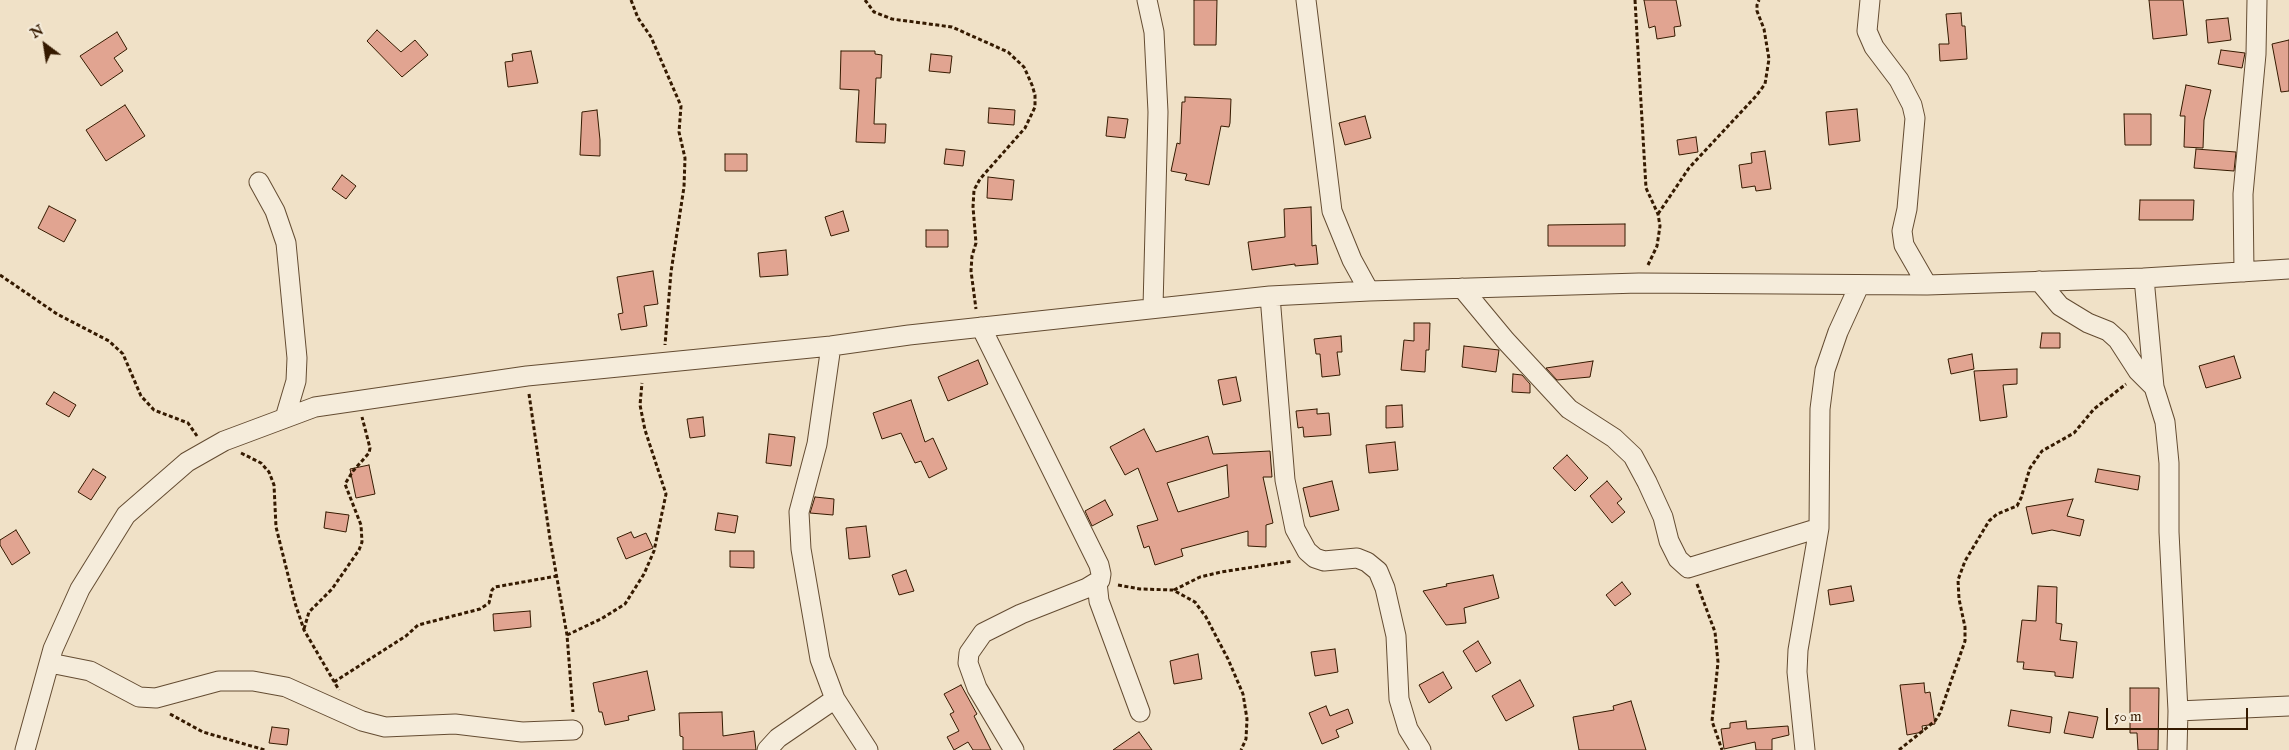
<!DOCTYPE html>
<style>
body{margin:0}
#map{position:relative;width:2289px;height:750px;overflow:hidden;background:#f0e1c7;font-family:"IM FELL English",serif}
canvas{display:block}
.north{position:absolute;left:20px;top:20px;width:50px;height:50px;-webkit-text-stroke:4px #f5ecdb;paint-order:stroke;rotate:329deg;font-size:14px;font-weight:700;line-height:20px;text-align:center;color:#351a00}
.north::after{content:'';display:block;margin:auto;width:18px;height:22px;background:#351a00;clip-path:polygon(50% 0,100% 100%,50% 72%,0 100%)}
.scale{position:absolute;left:2106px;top:708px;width:142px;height:22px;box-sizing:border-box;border:2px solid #351a00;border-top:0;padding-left:6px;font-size:15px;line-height:18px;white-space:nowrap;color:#351a00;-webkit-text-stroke:4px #f5ecdb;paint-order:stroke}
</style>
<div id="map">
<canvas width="2289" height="750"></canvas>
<div class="north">N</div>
<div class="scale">50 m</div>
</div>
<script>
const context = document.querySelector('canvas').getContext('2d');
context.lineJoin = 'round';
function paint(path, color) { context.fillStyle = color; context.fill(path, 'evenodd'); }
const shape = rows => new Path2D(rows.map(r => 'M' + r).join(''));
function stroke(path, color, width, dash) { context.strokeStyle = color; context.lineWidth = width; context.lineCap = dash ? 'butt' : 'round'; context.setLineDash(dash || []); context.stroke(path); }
const building = shape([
 [1194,0,1217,0,1216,45,1194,45,1194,0],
 [1644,0,1676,0,1681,26,1674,27,1675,36,1657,39,1655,26,1649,28,1644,0],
 [2149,0,2183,0,2187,35,2153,39,2149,0],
 [1961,13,1962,26,1965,26,1967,59,1940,61,1939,44,1949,44,1946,14,1961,13],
 [2228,18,2231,40,2208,43,2206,20,2228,18],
 [377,30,401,52,415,40,428,55,402,77,367,41,377,30],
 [117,32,127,49,114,58,123,71,101,86,80,56,117,32],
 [2289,40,2289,91,2281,92,2272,44,2289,40],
 [2221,50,2245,53,2242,68,2218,64,2221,50],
 [531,51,538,83,508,87,505,62,513,61,512,54,531,51],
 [841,51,875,51,875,54,882,55,881,78,876,78,874,124,886,124,885,143,856,142,859,90,840,89,841,51],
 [931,54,952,56,950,73,929,71,931,54],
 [2186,85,2211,90,2204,120,2203,148,2184,147,2185,116,2180,116,2186,85],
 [1185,97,1231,99,1230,123,1229,127,1221,126,1209,185,1185,180,1187,174,1171,171,1177,143,1180,144,1182,102,1185,102,1185,97],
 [125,105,145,136,106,161,86,130,125,105],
 [989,108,1015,110,1014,125,988,123,989,108],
 [1857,109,1860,141,1829,145,1826,112,1857,109],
 [597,110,600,140,600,156,580,155,582,112,597,110],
 [2124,114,2151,114,2151,145,2125,145,2124,114],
 [1365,116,1371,138,1345,145,1339,123,1365,116],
 [1108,117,1128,119,1125,138,1106,136,1108,117],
 [1696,137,1698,152,1679,155,1677,140,1696,137],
 [946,149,965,151,963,166,944,164,946,149],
 [2196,149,2236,152,2234,171,2194,168,2196,149],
 [1765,151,1771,189,1756,191,1755,186,1742,188,1739,165,1752,163,1751,153,1765,151],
 [725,154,747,154,747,171,725,171,725,154],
 [342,175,356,186,346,199,332,189,342,175],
 [988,177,1014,180,1012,200,987,198,988,177],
 [2140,200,2194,200,2193,220,2139,220,2140,200],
 [49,206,76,220,64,242,38,228,49,206],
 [1311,207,1312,246,1316,245,1318,264,1295,266,1295,264,1252,270,1248,242,1285,237,1284,209,1311,207],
 [843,211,849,231,831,236,825,217,843,211],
 [1625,224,1625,246,1548,246,1548,225,1625,224],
 [926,230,948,230,948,247,926,247,926,230],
 [786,250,788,275,760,277,758,253,786,250],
 [653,271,658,304,644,306,647,326,621,330,618,314,623,313,617,277,653,271],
 [1414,323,1430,323,1429,350,1426,350,1425,372,1401,370,1404,340,1414,341,1414,323],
 [2042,333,2060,333,2060,348,2040,348,2042,333],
 [1341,336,1342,352,1337,352,1340,375,1322,377,1320,354,1316,354,1314,339,1341,336],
 [1464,346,1499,350,1496,372,1462,367,1464,346],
 [1972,354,1974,369,1951,374,1948,359,1972,354],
 [2234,356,2241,378,2206,388,2199,366,2234,356],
 [978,360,988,384,948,401,938,377,978,360],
 [1593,361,1590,377,1557,380,1546,368,1593,361],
 [2017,369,2017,384,2003,385,2007,417,1980,421,1974,371,2017,369],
 [1513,374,1522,375,1530,384,1530,393,1512,392,1513,374],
 [1236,377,1241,401,1223,405,1218,380,1236,377],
 [54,392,76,405,69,417,46,404,54,392],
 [911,400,925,442,933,438,947,469,929,478,921,461,915,463,901,433,882,439,873,413,911,400],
 [1402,405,1403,427,1386,428,1386,406,1402,405],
 [1317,409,1317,414,1329,413,1331,435,1304,437,1303,427,1298,428,1296,411,1317,409],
 [703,417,705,436,690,438,687,419,703,417],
 [1144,429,1156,452,1208,436,1213,454,1270,451,1272,477,1263,477,1273,523,1266,525,1266,547,1248,546,1248,531,1181,549,1183,556,1155,565,1149,546,1144,548,1137,526,1158,520,1138,468,1125,475,1110,447,1144,429],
 [1227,465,1229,497,1178,512,1167,483,1227,465],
 [769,434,795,437,791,466,766,463,769,434],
 [1395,442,1398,470,1369,473,1366,445,1395,442],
 [1567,455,1588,478,1575,491,1553,468,1567,455],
 [369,465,375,494,356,498,350,469,369,465],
 [93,469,106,477,91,500,78,492,93,469],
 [2098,469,2140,476,2138,490,2095,482,2098,469],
 [1332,481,1339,510,1310,517,1303,488,1332,481],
 [1607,481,1622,499,1617,503,1625,512,1612,523,1590,496,1607,481],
 [815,497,834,499,833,515,810,513,815,497],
 [2073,499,2067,516,2084,520,2080,536,2052,530,2032,534,2026,507,2073,499],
 [1105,500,1113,515,1092,526,1085,511,1105,500],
 [326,512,349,515,346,532,324,528,326,512],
 [718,513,738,516,735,533,715,530,718,513],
 [866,526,870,557,849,559,846,528,866,526],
 [16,530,30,553,12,565,0,545,0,540,16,530],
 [631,532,634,538,646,533,653,548,626,559,617,538,631,532],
 [730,551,754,551,754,568,730,567,730,551],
 [906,570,914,591,899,595,892,575,906,570],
 [1493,575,1499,598,1464,608,1466,623,1446,625,1423,591,1447,586,1446,584,1493,575],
 [1622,582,1631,594,1615,606,1606,595,1622,582],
 [1851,586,1854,601,1830,605,1828,590,1851,586],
 [2038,586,2057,587,2056,623,2062,624,2060,640,2077,642,2073,678,2055,676,2055,672,2023,669,2024,662,2017,662,2022,620,2036,621,2038,586],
 [530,611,531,627,494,631,493,614,530,611],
 [1478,641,1491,663,1476,672,1463,651,1478,641],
 [1335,649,1338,672,1315,676,1311,652,1335,649],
 [1198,654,1202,679,1174,684,1170,661,1198,654],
 [647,671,655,710,628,716,629,720,605,725,602,712,599,712,593,683,647,671],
 [1443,672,1452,688,1429,703,1419,685,1443,672],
 [1520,680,1534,706,1506,721,1492,696,1520,680],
 [1924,683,1925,693,1930,692,1935,724,1922,726,1923,732,1907,735,1900,685,1924,683],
 [961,685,977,714,974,716,991,750,973,750,968,742,954,750,947,737,959,731,950,714,954,712,944,694,961,685],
 [2130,688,2159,688,2158,750,2138,750,2137,733,2130,733,2130,688],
 [1631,701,1646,750,1579,750,1573,717,1614,710,1613,706,1631,701],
 [1326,706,1330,716,1348,709,1353,723,1336,730,1339,737,1322,744,1309,713,1326,706],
 [2011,710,2052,717,2050,733,2008,726,2011,710],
 [722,712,723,736,754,731,756,750,683,750,683,737,680,736,679,713,722,712],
 [2069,712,2098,717,2093,738,2064,733,2069,712],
 [1746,721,1747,729,1788,726,1789,735,1772,739,1772,750,1756,750,1755,742,1724,749,1721,729,1730,728,1730,723,1746,721],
 [272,727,289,729,287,745,269,743,272,727],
 [1139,732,1152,750,1113,750,1139,732]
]);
paint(building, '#e1a491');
stroke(building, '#351a00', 1);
const minor = shape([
 [1147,0,1154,32,1158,112,1153,307],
 [1306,0,1332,211,1352,260,1369,291],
 [1870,0,1867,31,1874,47,1899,80,1912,105,1915,118,1907,209,1902,231,1904,245,1927,285],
 [259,182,275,211,286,243,297,358,296,381,285,418],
 [2244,272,2243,194,2256,54,2257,0],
 [2144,278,2154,387,2165,422,2169,463,2169,532,2178,711,2177,750],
 [2039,281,2060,306,2088,323,2108,331,2118,340,2138,371,2154,387],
 [1462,288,1506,341,1569,409,1614,438,1633,456,1647,482,1663,517,1669,541,1678,559,1688,568,1819,528],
 [1270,296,1285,480,1295,529,1307,551,1315,558,1324,561,1357,558,1367,562,1378,571,1385,588,1396,636,1399,699,1408,729,1421,750],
 [981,327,1099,565,1101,574,1100,580,1087,588,1021,614,983,633,969,653,968,663,977,688,1014,750],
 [831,346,817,444,799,512,801,549,820,659,835,699,868,750],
 [1097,582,1099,601,1140,712],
 [50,663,90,671,139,697,156,698,219,681,253,681,286,687,362,721,385,727,455,724,522,732,573,730],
 [2178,711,2289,706],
 [25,750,53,649,80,589,126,515,187,462,224,441,315,407,527,376,831,346,909,335,1270,296,1369,291,1639,283,1927,285,2144,278,2289,269],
 [767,750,778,738,835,699],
 [1805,750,1797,672,1798,650,1819,528,1820,409,1825,370,1838,332,1859,286]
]);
stroke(minor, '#644c32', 21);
stroke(shape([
 [631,0,638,18,651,37,681,106,679,132,685,158,684,187,671,272,665,345],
 [865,0,874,12,892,19,952,27,1008,52,1024,67,1032,85,1035,95,1035,107,1025,128,980,179,974,190,973,207,976,243,972,256,971,271,976,309],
 [1635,0,1646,188,1658,214,1660,226,1657,246,1648,265],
 [1658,214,1689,168,1756,96,1765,84,1769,59,1764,29,1757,11,1757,5,1759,0],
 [0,275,57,314,109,341,123,354,141,396,154,410,188,423,197,436],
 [529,394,550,539,567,635,573,712],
 [241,453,261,463,269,472,274,485,276,527,295,603,304,630,339,690],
 [1697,584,1715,632,1718,662,1712,721,1722,750],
 [1118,585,1140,589,1173,590,1195,602,1206,617,1228,659,1243,694,1247,719,1246,739,1241,750],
 [1174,590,1200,577,1221,572,1293,561],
 [304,629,309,612,332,589,359,550,362,542,361,525,345,484,353,471,369,453,370,448,362,417],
 [567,635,601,619,625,604,644,574,654,551,666,494,645,430,640,405,642,383],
 [334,682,406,636,418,625,480,609,489,603,492,590,495,587,557,576],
 [170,714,203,732,265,750],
 [1899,750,1935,721,1940,713,1965,641,1965,627,1959,599,1958,580,1965,561,1989,521,1997,514,2017,506,2021,498,2030,468,2042,451,2074,433,2094,409,2126,384]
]), '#351a00', 3, [4, 2.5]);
stroke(minor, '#f5ecdb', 19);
</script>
